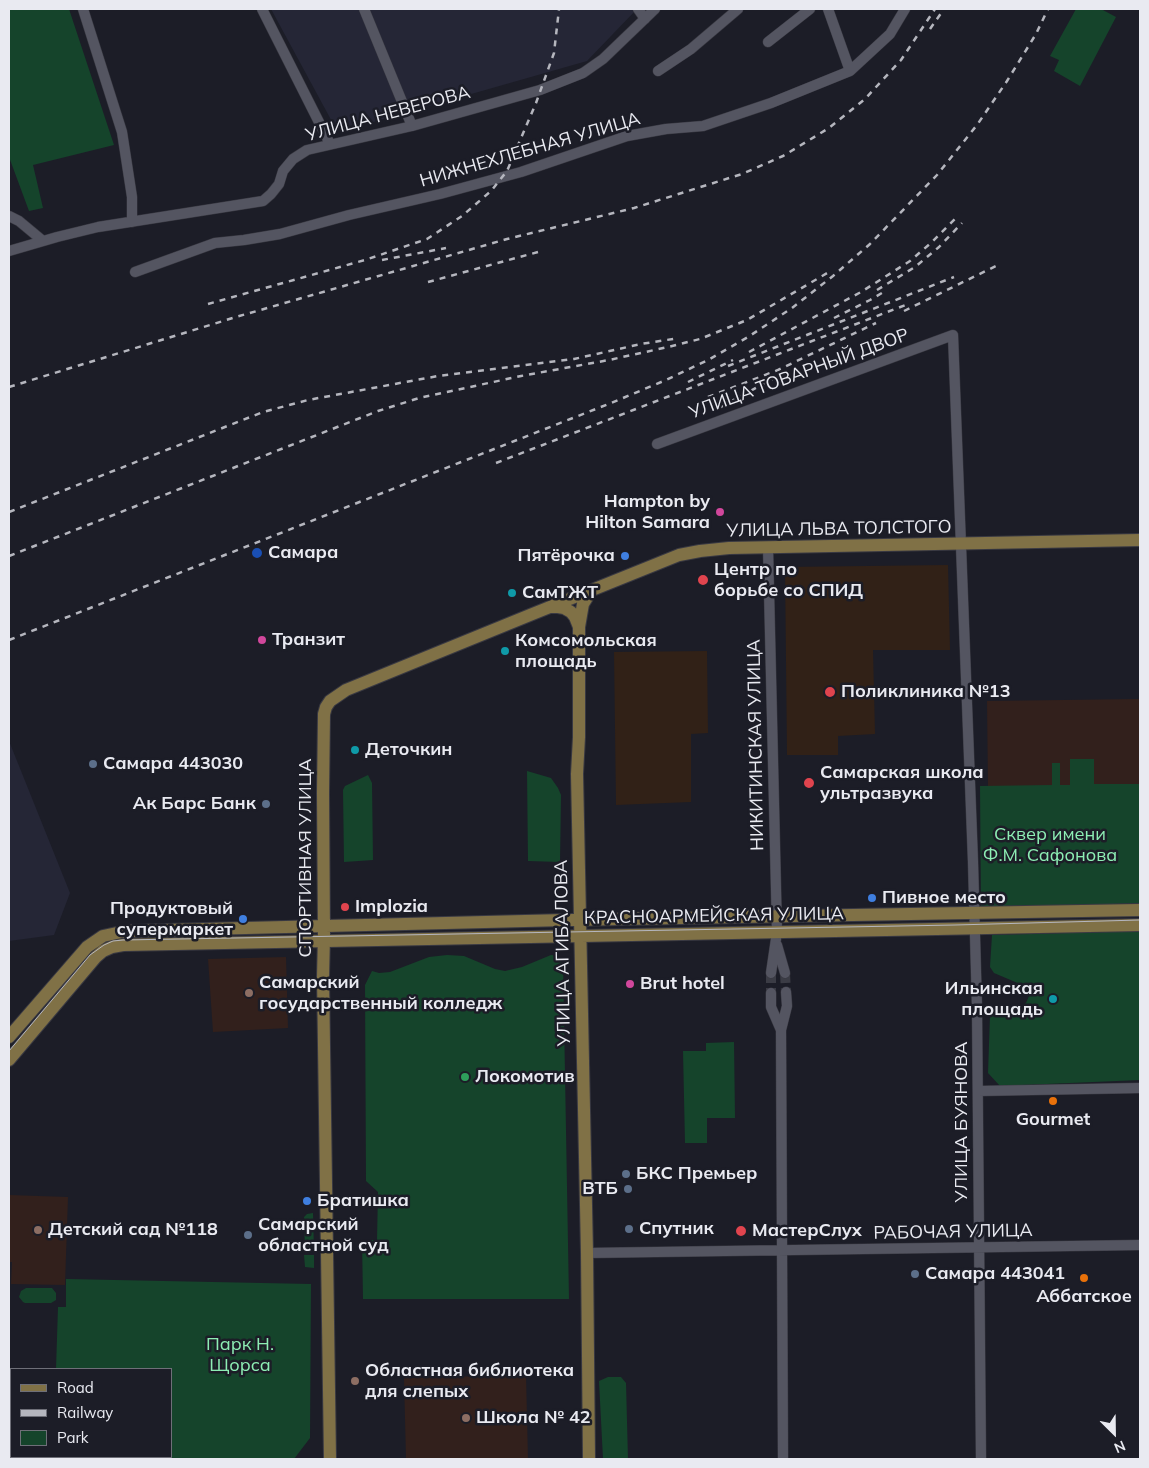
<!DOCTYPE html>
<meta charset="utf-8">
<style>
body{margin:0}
#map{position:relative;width:1149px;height:1468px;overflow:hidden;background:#1c1d27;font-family:Mulish,sans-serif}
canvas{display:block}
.frame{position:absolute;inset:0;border:10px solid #e9eaf1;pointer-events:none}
.legend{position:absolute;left:10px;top:1368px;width:162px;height:90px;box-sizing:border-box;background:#1c1d27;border:1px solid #6e6f78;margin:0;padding:6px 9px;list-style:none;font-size:15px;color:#e9eaf1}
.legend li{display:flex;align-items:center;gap:10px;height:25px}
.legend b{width:25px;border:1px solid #6e6f78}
.north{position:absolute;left:1089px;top:1408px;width:50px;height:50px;-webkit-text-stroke:4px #1c1d27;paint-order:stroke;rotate:157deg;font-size:14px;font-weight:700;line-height:20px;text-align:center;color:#e9eaf1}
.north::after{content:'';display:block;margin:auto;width:18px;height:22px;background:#e9eaf1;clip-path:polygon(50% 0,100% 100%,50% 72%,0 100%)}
</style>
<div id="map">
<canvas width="1149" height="1468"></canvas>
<div class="frame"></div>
<ul class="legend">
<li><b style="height:6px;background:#807146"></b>Road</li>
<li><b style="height:6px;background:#b5b6be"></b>Railway</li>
<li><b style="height:14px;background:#15442b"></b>Park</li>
</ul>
<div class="north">N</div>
</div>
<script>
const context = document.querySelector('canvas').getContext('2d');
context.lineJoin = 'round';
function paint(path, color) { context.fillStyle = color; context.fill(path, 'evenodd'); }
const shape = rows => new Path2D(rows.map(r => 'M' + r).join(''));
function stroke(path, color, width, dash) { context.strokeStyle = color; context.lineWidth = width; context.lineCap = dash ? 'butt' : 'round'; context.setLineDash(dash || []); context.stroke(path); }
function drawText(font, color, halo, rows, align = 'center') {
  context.font = font + ' Mulish,sans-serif'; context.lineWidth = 5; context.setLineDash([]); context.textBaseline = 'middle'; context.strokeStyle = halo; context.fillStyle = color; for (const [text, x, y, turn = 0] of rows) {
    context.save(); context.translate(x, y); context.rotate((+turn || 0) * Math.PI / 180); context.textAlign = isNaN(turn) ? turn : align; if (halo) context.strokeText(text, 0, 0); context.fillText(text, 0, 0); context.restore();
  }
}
paint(shape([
 [271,9,635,9,636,10,587,61,352,128,336,129],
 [9,741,70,893,54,935,9,941]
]), '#252636');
paint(shape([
 [1139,699,1140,785,988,787,987,701],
 [286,957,288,1028,213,1032,208,959],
 [9,1195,68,1197,65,1285,11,1284,12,1262,9,1262],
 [526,1375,528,1459,406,1459,404,1378]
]), '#32201c');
paint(shape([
 [948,565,950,650,873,650,875,734,838,736,838,755,787,755,785,567],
 [707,651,708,733,691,734,691,802,616,805,614,652]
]), '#312117');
paint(shape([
 [9,9,69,9,114,145,33,165,43,208,29,211,9,157],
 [1076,9,1101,9,1116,17,1080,86,1054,71,1059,60,1050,56],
 [1070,759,1094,759,1094,784,1140,784,1140,903,981,909,980,786,1052,785,1052,763,1060,763,1060,785,1070,785],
 [527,771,551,778,558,788,561,795,560,862,528,861],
 [368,775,372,783,373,860,344,862,343,790,345,786],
 [1140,931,1140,1080,1000,1086,988,1073,990,1016,997,1010,1005,1008,1017,1008,1026,1003,1029,996,1027,989,1020,984,994,973,990,967,992,935],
 [447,955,464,956,495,969,505,971,522,967,551,955,558,956,563,962,569,1299,363,1299,362,1240,377,1240,378,1192,366,1181,365,985,372,971,379,973,390,972,429,957],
 [734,1042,735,1118,707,1118,707,1143,685,1143,683,1051,706,1051,706,1043],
 [313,1213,314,1251,305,1251,304,1217,307,1214],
 [304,1255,314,1255,314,1268,305,1267],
 [66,1279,311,1284,310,1438,294,1459,54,1459,54,1457,171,1457,171,1369,56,1369,58,1307,66,1307],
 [26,1288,52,1288,56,1293,56,1300,51,1303,25,1303,23,1302,19,1297,21,1291],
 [608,1377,621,1377,626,1383,628,1459,603,1459,599,1381]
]), '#15442b');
stroke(shape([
 [771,973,771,993],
 [785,973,786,992]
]), '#3b3c45', 10, [10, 5]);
const minor = shape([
 [83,9,122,132,132,197,132,222],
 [262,9,330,144],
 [364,9,412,126],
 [638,9,645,19],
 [828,9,850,71],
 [768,42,810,9],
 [658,71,691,49,738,9],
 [9,216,19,221,43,241],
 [9,251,57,237,98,227,263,201,271,194,279,184,283,171,293,159,307,150,412,126,540,90,583,73,603,59,655,9],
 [135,272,215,243,244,240,280,234,349,215,440,194,521,172,627,136,666,129,703,126,771,103,850,71,890,34,905,9],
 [657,444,953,335,973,862,977,1008,981,1459],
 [768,547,777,932,771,973],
 [777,945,785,973],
 [771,993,771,1007,781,1030],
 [978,1091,1140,1088],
 [587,1253,1140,1245],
 [783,1459,781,1030,787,1006,786,992]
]);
const major = shape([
 [552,607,558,607,564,608,571,612,575,617,579,627],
 [9,1037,87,947,103,936,126,931,565,920,1140,910],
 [9,1060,96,957,103,951,112,947,123,945,1140,925],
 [330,1459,323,977,324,936,323,793,324,714,326,707,330,701,346,690,530,615,679,555,700,551,729,548,1140,540],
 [589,1459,587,1253,577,774,579,737,579,627,583,604,591,591]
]);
stroke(minor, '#393942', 11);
stroke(major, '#393942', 14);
stroke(minor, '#545561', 10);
stroke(major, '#807146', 12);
stroke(shape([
 [9,1051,90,955,104,945,113,941,123,940,955,925,1140,920]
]), '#b5b6be', 1);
stroke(shape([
 [930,29,944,9],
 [382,260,446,248],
 [428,282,538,252],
 [877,290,915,267,939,247,962,223],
 [208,304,365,260,427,239,462,216,491,191,507,171,536,103,554,53,559,9],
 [904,311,998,265],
 [834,318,870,300,887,290],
 [749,352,861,292,910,261,932,242,956,218],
 [728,366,954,277],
 [688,382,733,360],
 [9,387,236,317,507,239,634,208,742,174,783,156,829,128,865,99,901,60,935,9],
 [708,397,778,370,876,323],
 [719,408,776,377],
 [496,463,908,304],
 [9,512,263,412,308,400,438,376,574,359,641,344,679,338],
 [9,556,378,411,419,398,521,376,609,360,668,347,700,339,747,320,829,272],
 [9,640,611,403,666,380,708,360,748,337,792,308,833,276,870,244,937,175,977,125,1007,81,1036,34,1048,9]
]), '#b5b6be', 2.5, [6, 6]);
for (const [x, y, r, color] of [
 [720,512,5,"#d1479c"],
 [257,553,6,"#1a4fb4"],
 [625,556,5,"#3f7fe0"],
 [703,580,6,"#e0444e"],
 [512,593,5,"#0f9aa8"],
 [262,640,5,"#d1479c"],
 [505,651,5,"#0f9aa8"],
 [830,692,6,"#e0444e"],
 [355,750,5,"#0f9aa8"],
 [93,764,5,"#5c6f8a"],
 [809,783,6,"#e0444e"],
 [266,804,5,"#5c6f8a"],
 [872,898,5,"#3f7fe0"],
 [345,907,5,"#e0444e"],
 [243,919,5,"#3f7fe0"],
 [630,984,5,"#d1479c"],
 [249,993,5,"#8d6e63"],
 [1053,999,5,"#0f9aa8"],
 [465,1077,5,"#2e9e5b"],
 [1053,1101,5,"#e8710a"],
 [626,1174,5,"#5c6f8a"],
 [628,1189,5,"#5c6f8a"],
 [307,1201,5,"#3f7fe0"],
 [629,1229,5,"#5c6f8a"],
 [38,1230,5,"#8d6e63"],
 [741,1231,6,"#e0444e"],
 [248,1235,5,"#5c6f8a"],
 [915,1274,5,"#5c6f8a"],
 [1084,1278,5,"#e8710a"],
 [355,1381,5,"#8d6e63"],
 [466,1418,5,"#8d6e63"]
]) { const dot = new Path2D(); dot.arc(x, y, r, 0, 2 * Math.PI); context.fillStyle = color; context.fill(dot); stroke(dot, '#1c1d27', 2); }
drawText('18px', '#e9eaf1', '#1c1d27', [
 ["УЛИЦА НЕВЕРОВА",388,114,-15],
 ["НИЖНЕХЛЕБНАЯ УЛИЦА",530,150,-16],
 ["УЛИЦА ТОВАРНЫЙ ДВОР",799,374,-20],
 ["УЛИЦА ЛЬВА ТОЛСТОГО",839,529,-1],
 ["НИКИТИНСКАЯ УЛИЦА",756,745,-91],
 ["СПОРТИВНАЯ УЛИЦА",306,858,-90],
 ["КРАСНОАРМЕЙСКАЯ УЛИЦА",714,916,-1],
 ["УЛИЦА АГИБАЛОВА",563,953,-91],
 ["УЛИЦА БУЯНОВА",962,1122,-90],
 ["РАБОЧАЯ УЛИЦА",953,1232,-1]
]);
drawText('bold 18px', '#e9eaf1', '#1c1d27', [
 ["Hampton by",710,502,"right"],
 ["Hilton Samara",710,523,"right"],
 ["Самара",268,553],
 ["Пятёрочка",615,556,"right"],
 ["Центр по",714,570],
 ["борьбе со СПИД",714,591],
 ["СамТЖТ",522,593],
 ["Транзит",272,640],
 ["Комсомольская",515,641],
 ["площадь",515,662],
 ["Поликлиника №13",841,692],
 ["Деточкин",365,750],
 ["Самара 443030",103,764],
 ["Самарская школа",820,773],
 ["ультразвука",820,794],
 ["Ак Барс Банк",256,804,"right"],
 ["Пивное место",882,898],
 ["Implozia",355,907],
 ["Продуктовый",233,909,"right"],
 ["супермаркет",233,930,"right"],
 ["Самарский",259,983],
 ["государственный колледж",259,1004],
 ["Brut hotel",640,984],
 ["Ильинская",1043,989,"right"],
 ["площадь",1043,1010,"right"],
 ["Локомотив",475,1077],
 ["Gourmet",1053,1120,"center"],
 ["БКС Премьер",636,1174],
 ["ВТБ",618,1189,"right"],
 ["Братишка",317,1201],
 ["Самарский",258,1225],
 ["областной суд",258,1246],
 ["Спутник",639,1229],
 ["Детский сад №118",48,1230],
 ["МастерСлух",752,1231],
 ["Самара 443041",925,1274],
 ["Аббатское",1084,1297,"center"],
 ["Областная библиотека",365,1371],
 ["для слепых",365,1392],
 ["Школа № 42",476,1418]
], 'left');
drawText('18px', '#8deeb4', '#1c1d27', [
 ["Cквер имени",1050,835],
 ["Ф.М. Сафонова",1050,856],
 ["Парк Н.",240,1345],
 ["Щорса",240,1366]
]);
</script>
